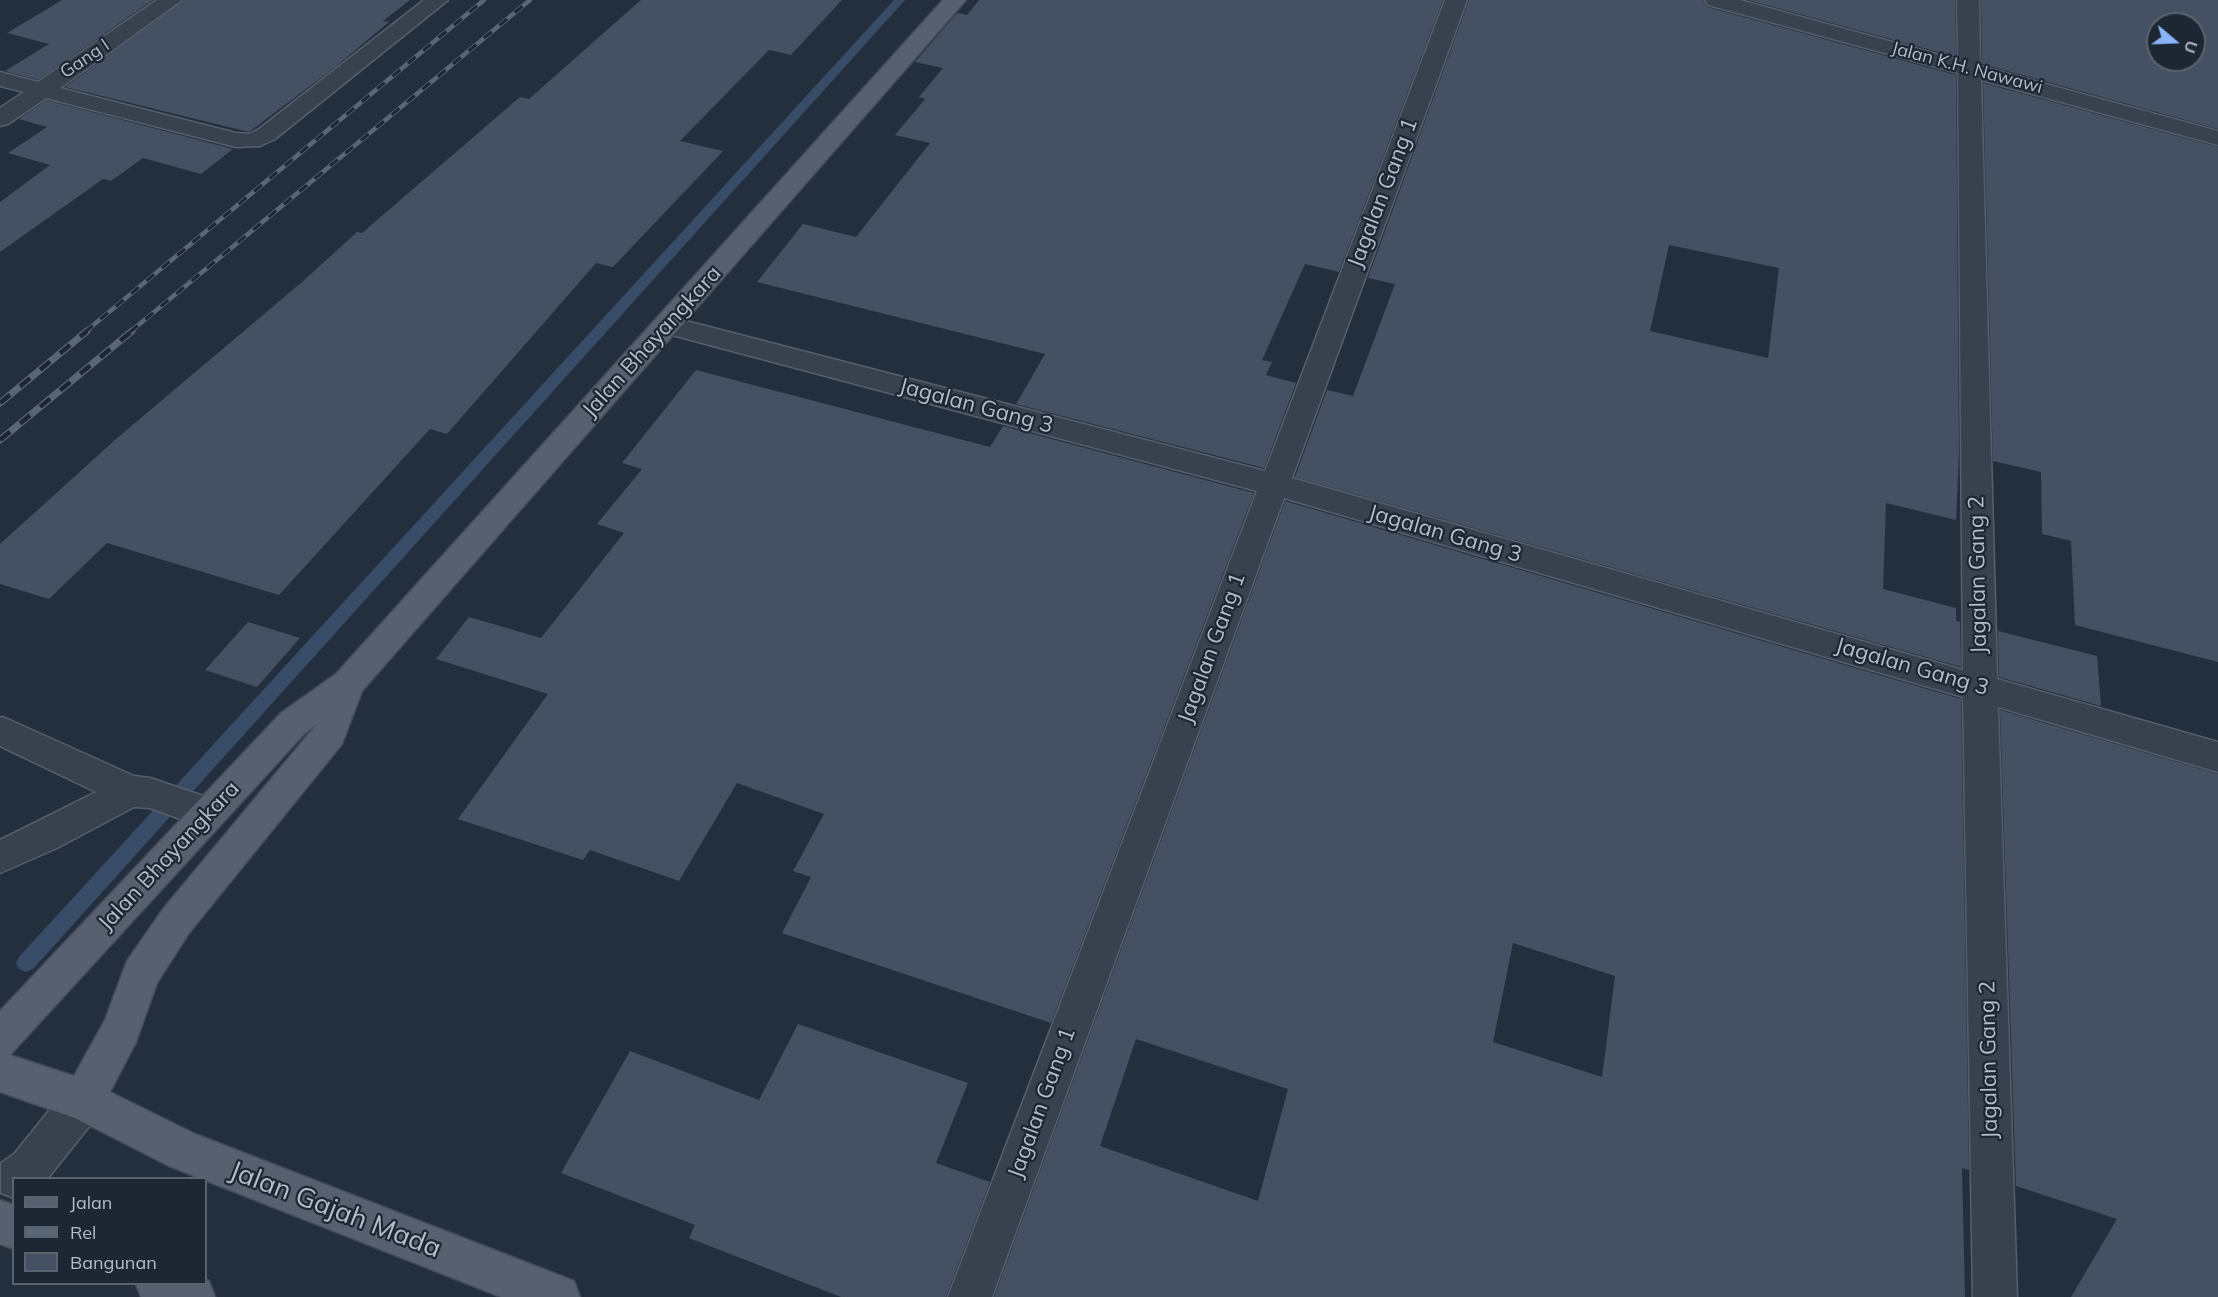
<!DOCTYPE html>
<style>
body{margin:0}
#map{position:relative;width:2218px;height:1297px;overflow:hidden;background:#242f3e;font-family:Mulish,sans-serif}
canvas{display:block}
.legend{position:absolute;left:12px;top:1177px;width:195px;height:108px;box-sizing:border-box;background:#1d2633;border:2px solid #59626f;margin:0;padding:8px 10px;list-style:none;font-size:18px;color:#b4bcc9}
.legend li{display:flex;align-items:center;gap:12px;height:30px}
.legend b{width:30px;border:2px solid #59626f}
.north{position:absolute;left:2146px;top:12px;width:60px;height:60px;box-sizing:border-box;background:#1d2633;border:2px solid #59626f;border-radius:50%;rotate:109deg;font-size:16px;font-weight:700;line-height:24px;text-align:center;color:#b4bcc9}
.north::after{content:'';display:block;margin:auto;width:21px;height:27px;background:#8ab4f8;clip-path:polygon(50% 0,100% 100%,50% 72%,0 100%)}
</style>
<div id="map">
<canvas width="2218" height="1297"></canvas>
<ul class="legend">
<li><b style="height:8px;background:#56606e"></b>Jalan</li>
<li><b style="height:8px;background:#5a6575"></b>Rel</li>
<li><b style="height:16px;background:#455162"></b>Bangunan</li>
</ul>
<div class="north">U</div>
</div>
<script>
const context = document.querySelector('canvas').getContext('2d');
context.lineJoin = 'round';
const shape = rows => new Path2D(rows.map(r => 'M' + r).join(''));
function paint(path, color) { context.fillStyle = color; context.fill(path, 'evenodd'); }
function stroke(path, color, width, dash) { context.strokeStyle = color; context.lineWidth = width; context.lineCap = dash ? 'butt' : 'round'; context.setLineDash(dash || []); context.stroke(path); }
function drawText(font, color, halo, rows, align = 'center') {
  context.font = font + ' Mulish,sans-serif'; context.lineWidth = 4.5; context.setLineDash([]); context.textBaseline = 'middle'; context.strokeStyle = halo; context.fillStyle = color; for (const [text, x, y, turn = 0] of rows) {
    context.save(); context.translate(x, y); context.rotate((+turn || 0) * Math.PI / 180); context.textAlign = isNaN(turn) ? turn : align; if (halo) context.strokeText(text, 0, 0); context.fillText(text, 0, 0); context.restore();
  }
}
paint(shape([
 [894,0,905,0,33,969,26,972,19,969,16,963,19,957,894,0]
]), '#394c67');
paint(shape([
 [62,0,153,0,38,80,5,71,49,44,7,33],
 [184,0,410,0,383,21,389,22,334,68,249,132,65,87],
 [641,0,842,0,791,55,769,50,680,141,723,151,613,267,596,263,447,434,430,429,279,595,107,543,49,599,0,584,0,544,116,439,302,282,357,232,362,233,520,97,529,99],
 [979,0,1443,0,1339,272,1305,264,1262,360,1272,362,1266,375,1296,383,1264,468,1016,404,1045,354,757,282,803,224,856,237,930,143,895,135,925,99,919,97,943,68,915,62,957,13,967,15],
 [1469,0,1703,0,1707,7,1956,75,1959,453,1956,520,1886,503,1883,589,1956,608,1956,621,1960,622,1961,667,1295,477,1327,390,1353,396,1395,284,1368,278],
 [1669,245,1779,268,1768,358,1650,331],
 [1748,0,1955,0,1956,57],
 [1981,0,2218,0,2218,129,1982,64],
 [2158,24,2194,24,2194,60,2158,60],
 [1983,83,2218,147,2218,662,2075,625,2071,541,2042,534,2041,472,1993,461],
 [46,100,233,149,201,174,143,158,111,181,103,179,0,252,0,202,50,165,8,153,47,127,19,119],
 [696,370,990,447,1003,426,1254,493,1051,1023,782,933,811,877,793,871,824,814,737,783,679,881,590,850,583,860,458,819,548,694,436,659,469,617,541,638,624,533,597,524,642,469,622,463],
 [1285,501,1961,699,1969,1170,1962,1168,1965,1297,994,1297],
 [1513,943,1615,976,1602,1077,1493,1042],
 [1136,1039,1288,1089,1258,1201,1100,1146],
 [248,622,300,638,257,687,205,670],
 [1998,631,2097,656,2101,706,1999,677],
 [2000,710,2218,774,2218,1297,2071,1297,2117,1219,2016,1186],
 [798,1024,968,1083,936,1163,990,1182,946,1297,841,1297,689,1238,695,1225,561,1173,630,1051,759,1100]
]), '#455162');
const minor = shape([
 [157,0,182,0,60,88,236,133,249,134,259,129,424,0,448,0,275,139,260,146,236,147,46,98,8,124,0,126,0,108,24,92,0,86,0,72,38,82,157,0],
 [1445,0,1467,0,1292,478,1963,670,1958,73,1708,5,1705,0,1740,0,1958,60,1957,0,1979,0,1980,66,2218,131,2218,145,1981,80,1997,679,2218,742,2218,772,1998,707,2017,1297,1973,1297,1963,697,1284,498,992,1297,948,1297,1257,491,657,331,653,325,657,319,667,316,1265,471,1445,0],
 [3,717,134,776,150,778,221,802,226,813,221,824,208,829,150,808,134,807,57,848,0,873,0,840,96,792,0,746,0,718,3,717],
 [84,1080,99,1086,105,1100,99,1114,48,1178,14,1178,14,1198,1,1193,1,1163,14,1154,69,1086,84,1080]
]);
const major = shape([
 [943,0,966,0,362,691,342,744,189,933,157,983,136,1042,110,1092,195,1134,574,1281,580,1297,501,1297,169,1166,75,1118,0,1092,0,1011,281,713,336,674,943,0],
 [316,725,163,909,127,961,105,1020,74,1076,10,1055,305,733,316,725],
 [0,1200,14,1205,14,1249,0,1244,0,1200],
 [206,1280,209,1281,215,1297,141,1297,136,1284,206,1284,206,1280]
]);
stroke(minor, '#565f6c', 3);
stroke(major, '#414a57', 3);
paint(minor, '#38414e');
paint(major, '#56606e');
const railFar1 = shape([
 [85,332,484,0],
 [130,332,530,0]
]);
const rail = shape([
 [0,403,87,331],
 [0,440,132,331]
]);
stroke(railFar1, '#5a6575', 4.5);
stroke(rail, '#5a6575', 7);
stroke(railFar1, '#1d2633', 3, [10]);
stroke(rail, '#1d2633', 4.5, [13]);
drawText('18px', '#b4bcc9', '#1d2633', [
 ["Gang I",85,59,-34],
 ["Jalan K.H. Nawawi",1967,68,15]
]);
drawText('22px', '#b4bcc9', '#1d2633', [
 ["Jagalan Gang 1",1383,193,-69],
 ["Jalan Bhayangkara",652,342,-48],
 ["Jagalan Gang 3",976,406,15],
 ["Jagalan Gang 3",1445,534,16],
 ["Jagalan Gang 2",1978,575,-91],
 ["Jagalan Gang 1",1212,648,-70],
 ["Jagalan Gang 3",1912,667,16],
 ["Jalan Bhayangkara",169,856,-47],
 ["Jagalan Gang 2",1989,1060,-91],
 ["Jagalan Gang 1",1042,1103,-70]
]);
drawText('27px', '#b4bcc9', '#1d2633', [
 ["Jalan Gajah Mada",335,1210,21]
]);
</script>
